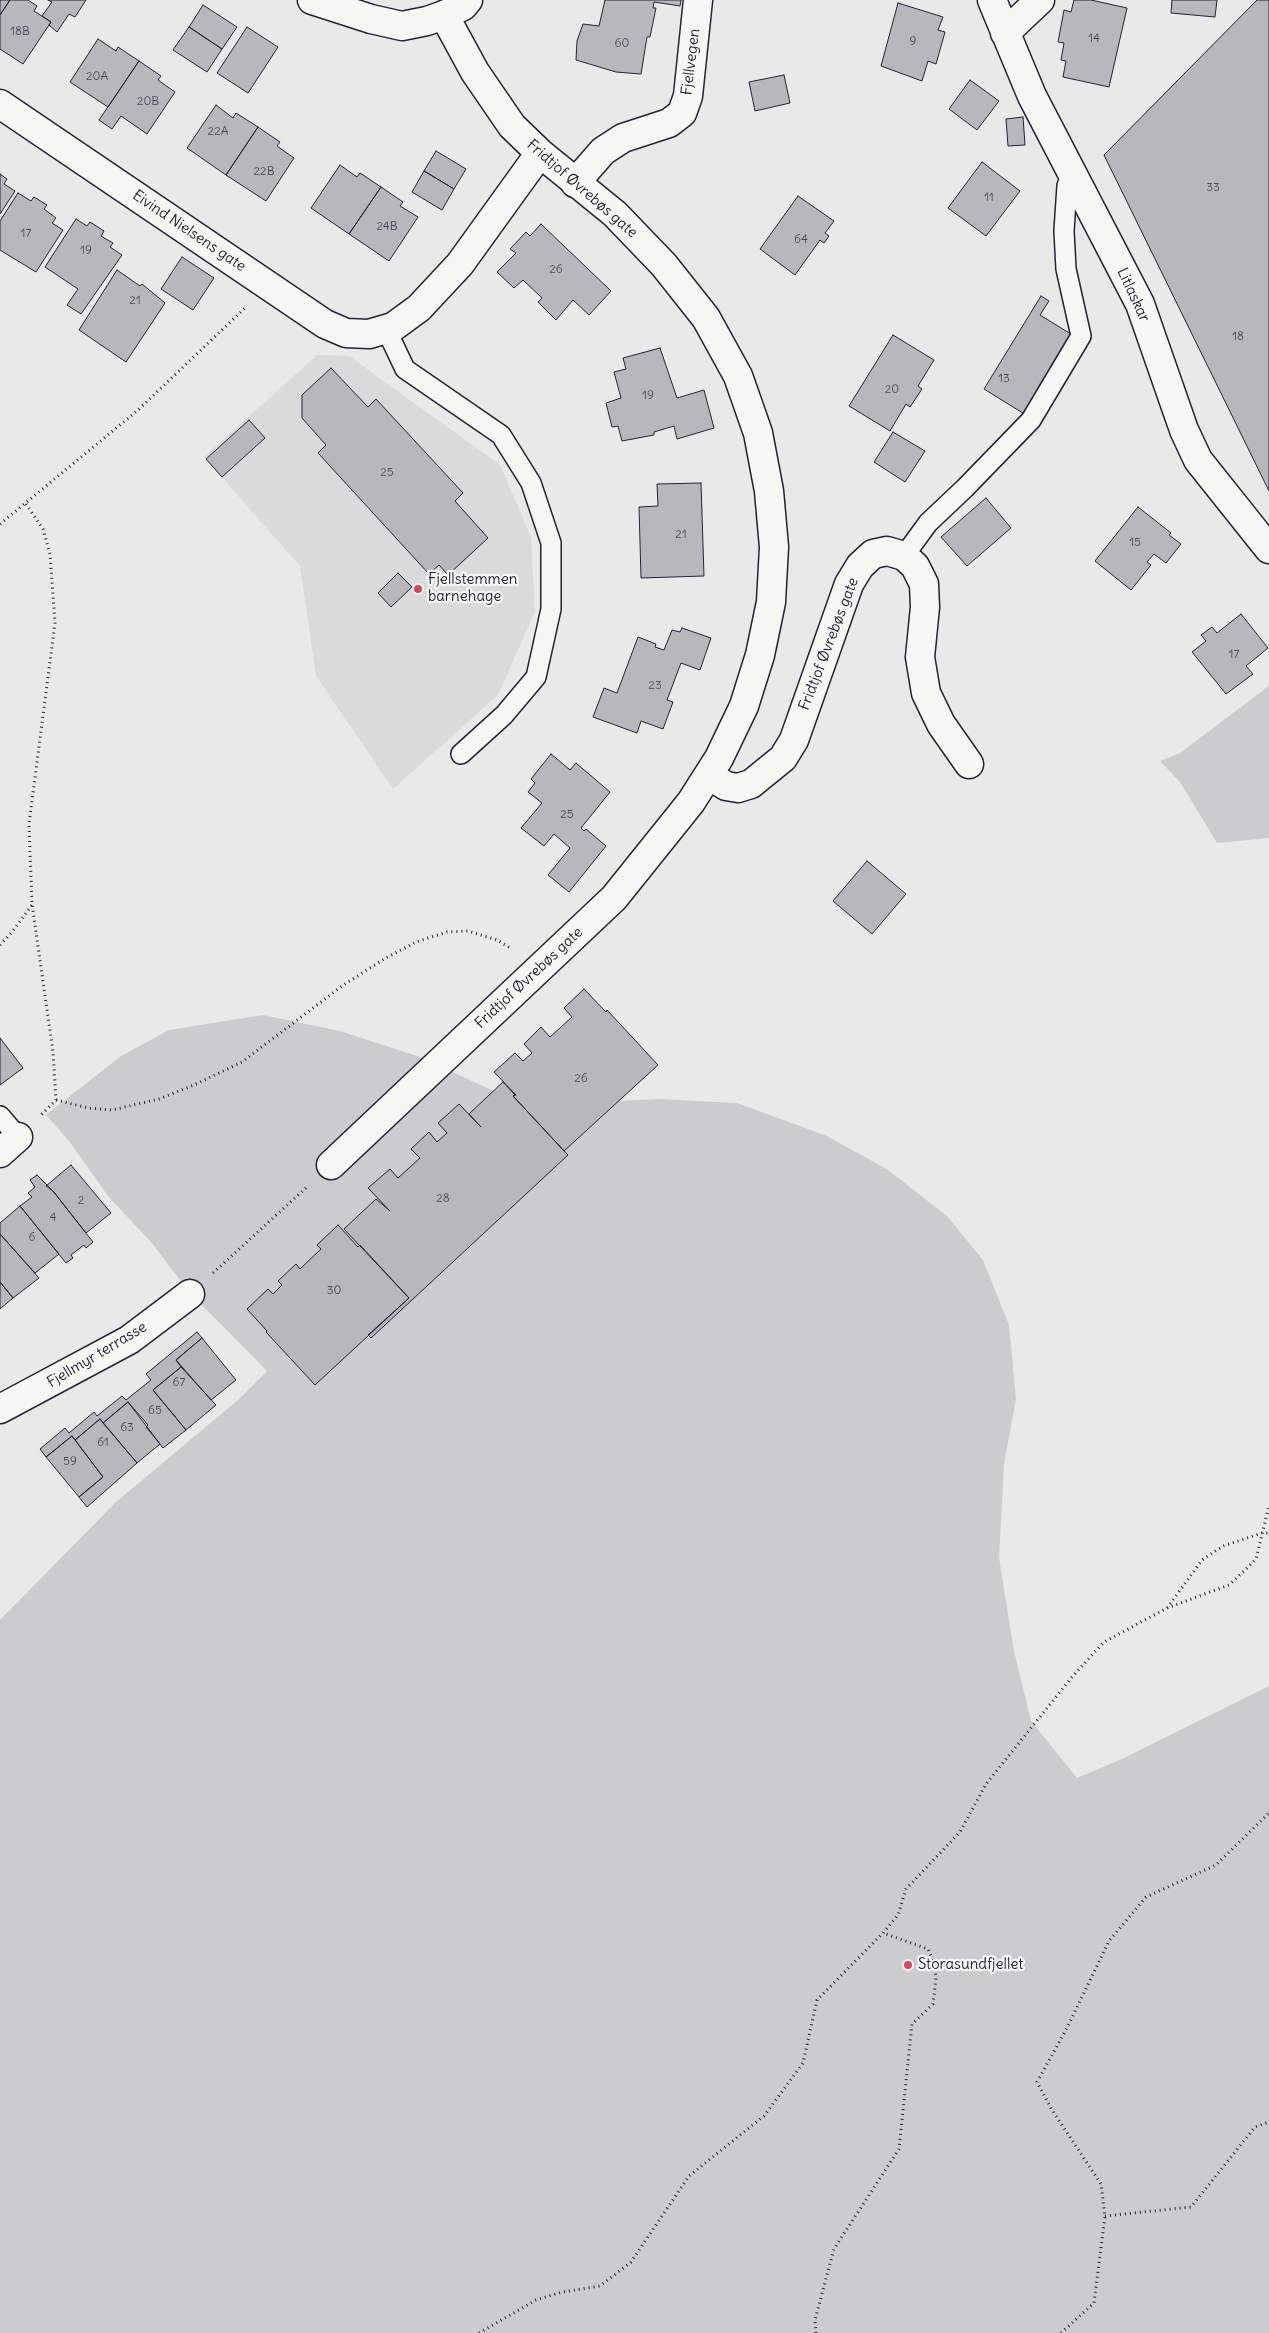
<!DOCTYPE html>
<meta charset="utf-8">
<style>
body{margin:0}
canvas{display:block;background:#e9e9e7}
</style>
<canvas width="1269" height="2333"></canvas>
<script>
const context = document.querySelector('canvas').getContext('2d');
context.lineJoin = 'round';
function paint(path, color) { context.fillStyle = color; context.fill(path, 'evenodd'); }
const shape = rows => new Path2D(rows.map(r => 'M' + r).join(''));
function stroke(path, color, width, dash) { context.strokeStyle = color; context.lineWidth = width; context.lineCap = dash ? 'butt' : 'round'; context.setLineDash(dash || []); context.stroke(path); }
function drawText(font, color, halo, rows, align = 'center') {
  context.font = font + ' Delius,sans-serif'; context.lineWidth = 4.5; context.setLineDash([]); context.textBaseline = 'middle'; context.strokeStyle = halo; context.fillStyle = color; for (const [text, x, y, turn = 0] of rows) {
    context.save(); context.translate(x, y); context.rotate((+turn || 0) * Math.PI / 180); context.textAlign = isNaN(turn) ? turn : align; if (halo) context.strokeText(text, 0, 0); context.fillText(text, 0, 0); context.restore();
  }
}
paint(shape([
 [317,355,349,356,500,465,531,537,535,612,498,695,393,789,316,676,300,566,204,457]
]), '#dadada');
paint(shape([
 [1269,686,1269,838,1217,843,1180,782,1160,761,1180,753],
 [263,1015,340,1031,420,1057,500,1094,596,1102,660,1099,737,1103,827,1136,888,1170,947,1216,983,1260,1009,1325,1016,1399,1004,1464,999,1558,1014,1651,1031,1721,1077,1778,1122,1759,1269,1686,1269,2333,0,2333,0,1620,116,1502,238,1400,267,1371,189,1292,151,1242,108,1196,69,1141,46,1115,121,1056,169,1030]
]), '#ccccce');
const building = shape([
 [0,0,10,0,0,15,0,0],
 [10,0,28,0,37,6,34,11,51,22,23,64,0,49,0,15,10,0],
 [48,0,86,0,75,17,69,14,57,32,49,25,51,22,42,16,52,2,48,0],
 [605,0,681,0,680,6,654,2,653,8,656,8,650,37,647,37,641,74,616,72,576,60,577,41,583,24,599,26,605,0],
 [1074,0,1091,0,1127,8,1109,87,1063,77,1066,61,1061,60,1064,43,1058,42,1064,10,1071,12,1074,0],
 [1172,0,1217,0,1215,17,1171,13,1172,0],
 [1257,0,1269,0,1269,491,1104,155,1257,0],
 [898,3,943,17,938,30,945,32,936,64,928,61,922,81,881,66,898,3],
 [203,5,237,27,222,49,189,27,203,5],
 [189,27,222,49,207,72,173,50,189,27],
 [247,27,278,47,248,93,217,73,247,27],
 [98,39,116,51,118,47,139,61,108,107,70,82,98,39],
 [139,61,161,76,158,80,175,92,147,134,121,116,112,129,99,120,139,61],
 [784,75,790,103,755,111,749,82,784,75],
 [970,80,999,101,977,130,949,109,970,80],
 [216,105,233,118,236,113,258,127,226,175,187,148,216,105],
 [1023,117,1025,145,1008,146,1006,119,1023,117],
 [258,127,280,142,277,146,294,158,266,201,226,175,258,127],
 [436,151,466,169,454,189,424,171,436,151],
 [982,162,1020,191,986,236,948,208,982,162],
 [340,165,357,177,360,173,381,187,349,234,311,208,340,165],
 [424,171,454,189,442,210,412,192,424,171],
 [0,174,7,179,4,184,15,191,0,214,0,174],
 [381,187,403,202,400,206,418,217,389,261,349,234,381,187],
 [18,193,31,201,34,197,47,205,44,209,56,218,52,223,63,230,36,272,0,250,0,221,18,193],
 [798,196,834,221,825,233,829,236,824,243,820,240,795,275,760,249,798,196],
 [76,219,87,226,90,222,104,231,101,236,113,243,110,247,122,255,81,314,67,305,78,289,45,267,76,219],
 [541,224,611,291,589,315,573,300,556,320,538,302,542,298,523,280,514,288,497,272,516,253,510,249,526,232,530,236,541,224],
 [182,257,214,278,193,310,161,289,182,257],
 [117,270,140,286,142,284,165,303,126,362,79,330,117,270],
 [1041,296,1049,301,1040,315,1074,336,1026,415,984,389,1041,296],
 [893,335,934,360,918,386,922,389,910,407,906,404,890,431,849,406,893,335],
 [660,348,677,398,704,390,714,428,677,439,674,426,654,432,654,435,622,441,618,426,612,427,606,403,621,398,614,372,626,369,623,358,660,348],
 [331,368,368,407,376,399,463,493,455,501,488,538,448,575,439,565,429,574,318,453,326,445,302,418,302,395,331,368],
 [249,420,265,438,222,477,206,459,249,420],
 [893,432,925,451,905,482,874,462,893,432],
 [701,483,704,576,641,578,639,507,658,506,657,484,701,483],
 [986,498,1011,528,967,566,941,537,986,498],
 [1138,507,1171,533,1169,535,1181,544,1166,563,1154,554,1147,562,1151,565,1131,590,1095,561,1138,507],
 [398,573,412,587,391,607,378,593,398,573],
 [1241,614,1268,648,1246,666,1253,674,1226,694,1192,652,1206,641,1201,635,1212,627,1217,633,1241,614],
 [682,628,711,638,700,670,681,663,667,700,673,702,663,729,641,721,637,733,593,717,604,688,617,693,638,637,656,644,655,647,664,650,672,630,680,632,682,628],
 [551,754,570,770,576,763,610,792,581,828,584,831,586,829,606,846,569,892,548,875,570,848,554,834,544,846,521,828,542,803,528,792,535,783,531,779,551,754],
 [867,861,906,894,872,934,833,901,867,861],
 [584,989,606,1012,607,1010,658,1065,564,1151,513,1096,516,1095,494,1072,515,1053,523,1061,532,1053,524,1044,541,1027,550,1037,572,1017,564,1008,584,989],
 [0,1038,23,1068,0,1085,0,1038],
 [503,1082,515,1095,513,1096,568,1155,371,1338,368,1335,409,1298,344,1229,376,1199,390,1211,368,1188,390,1169,398,1178,420,1158,411,1149,429,1132,437,1142,447,1133,438,1123,459,1104,481,1127,469,1114,503,1082],
 [71,1165,111,1213,86,1233,53,1191,46,1186,71,1165],
 [37,1175,53,1191,93,1242,86,1248,84,1245,71,1255,73,1258,66,1263,20,1206,32,1197,28,1193,35,1187,30,1180,37,1175],
 [20,1206,59,1254,35,1273,0,1234,0,1223,20,1206],
 [338,1225,358,1247,360,1245,409,1298,315,1385,266,1332,267,1331,247,1309,268,1289,273,1294,282,1285,278,1281,296,1264,300,1269,321,1249,317,1245,338,1225],
 [0,1234,39,1278,13,1298,0,1282,0,1234],
 [0,1282,13,1298,0,1309,0,1282],
 [197,1332,202,1338,176,1360,181,1367,153,1390,186,1430,163,1448,128,1402,103,1423,100,1419,75,1440,72,1436,46,1457,40,1449,65,1428,69,1433,94,1412,97,1416,122,1396,126,1400,151,1380,146,1374,197,1332],
 [202,1338,236,1380,211,1400,176,1360,202,1338],
 [181,1367,216,1405,186,1430,153,1390,181,1367],
 [128,1402,148,1425,146,1427,160,1444,137,1463,103,1423,128,1402],
 [100,1419,137,1463,87,1507,79,1497,103,1477,75,1440,100,1419],
 [72,1436,103,1477,79,1497,46,1457,72,1436]
]);
paint(building, '#b8b8bc');
stroke(building, '#22223b', 1);
const lane = shape([
 [386,329,405,369,501,435,531,483,551,543,551,609,536,677,504,715,461,754],
 [904,556,928,523,965,488,1031,420,1081,336,1066,269,1064,231,1067,186,1072,173],
 [0,1116,18,1137]
]);
const street = shape([
 [992,0,1032,96,1140,304,1184,430,1198,460,1269,549],
 [1005,33,1040,0],
 [0,104,325,324,346,333,369,334,393,327,419,308,460,264,540,153],
 [575,183,603,151,623,138,669,123,682,113,688,96,698,0],
 [709,775,726,786,738,788,751,784,783,758,794,740,849,584,860,566,873,554,887,551,904,556,915,566,924,584,925,607,920,657,926,693,941,724,969,764],
 [0,1153,18,1137],
 [331,1165,614,898,691,802,719,758,744,706,760,655,771,602,774,547,769,491,758,433,738,376,706,318,664,265,615,214,540,153,512,126,475,72,444,15],
 [0,1409,129,1340,190,1294]
]);
const secondary = shape([
 [312,0,371,19,402,26,427,21,444,15,463,6,468,0]
]);
stroke(lane, '#22223b', 22);
stroke(street, '#22223b', 31);
stroke(secondary, '#22223b', 31);
stroke(shape([
 [26,504,43,529,50,554,55,623,29,824,32,904,53,1052,56,1100,41,1115],
 [0,524,137,411,245,308],
 [0,945,12,932,32,905],
 [56,1100,88,1108,112,1110,159,1099,194,1085,242,1062,342,986,384,959,416,942,447,932,468,931,497,940,512,949],
 [213,1273,308,1186],
 [1167,1608,1229,1585,1244,1571,1256,1559,1269,1506],
 [1105,2216,1191,2207,1255,2127,1269,2122],
 [479,2333,536,2300,562,2292,600,2286,631,2262,689,2176,764,2116,803,2063,817,2000,883,1933,898,1915,906,1889,960,1832,986,1784,1072,1677,1104,1642,1167,1608,1202,1560,1223,1546,1262,1533,1269,1533],
 [816,2333,815,2320,834,2249,899,2149,912,2024,933,2004,936,1978,934,1963,928,1949,883,1933],
 [1061,2333,1094,2303,1105,2216,1101,2184,1052,2110,1037,2082,1067,2028,1109,1941,1146,1897,1216,1865,1269,1813]
]), '#22223b', 3, [1, 4]);
stroke(lane, '#f6f6f2', 19);
stroke(street, '#f6f6f2', 28);
stroke(secondary, '#f6f6f2', 28);
for (const [x, y, r, color] of [
 [418,589,5,"#d1495b"],
 [908,1965,5,"#d1495b"]
]) { const dot = new Path2D(); dot.arc(x, y, r, 0, 2 * Math.PI); context.fillStyle = color; context.fill(dot); stroke(dot, '#f6f6f2', 2); }
drawText('12px', '#48485b', null, [
 ["18B",20,32],
 ["14",1094,39],
 ["9",913,42],
 ["60",622,44],
 ["20A",97,77],
 ["20B",148,102],
 ["22A",218,132],
 ["22B",264,172],
 ["33",1213,188],
 ["11",989,198],
 ["24B",387,227],
 ["17",26,234],
 ["64",801,240],
 ["19",86,251],
 ["26",556,270],
 ["21",135,301],
 ["18",1238,337],
 ["13",1004,379],
 ["20",892,390],
 ["19",648,396],
 ["25",387,473],
 ["21",681,535],
 ["15",1135,543],
 ["17",1234,655],
 ["23",655,686],
 ["25",567,815],
 ["26",581,1079],
 ["28",443,1199],
 ["2",81,1201],
 ["4",53,1218],
 ["6",32,1238],
 ["30",334,1291],
 ["67",179,1383],
 ["65",155,1411],
 ["63",127,1428],
 ["61",103,1443],
 ["59",70,1462]
]);
drawText('15px', '#22223b', '#f6f6f2', [
 ["Fjellvegen",691,62,-83],
 ["Fridtjof Øvrebøs gate",582,189,41],
 ["Eivind Nielsens gate",189,231,34],
 ["Litlaskar",1133,295,65],
 ["Fridtjof Øvrebøs gate",829,644,-69],
 ["Fridtjof Øvrebøs gate",529,978,-43],
 ["Fjellmyr terrasse",97,1355,-31]
]);
drawText('15px', '#22223b', '#f6f6f2', [
 ["Fjellstemmen",428,580],
 ["barnehage",428,597],
 ["Storasundfjellet",918,1965]
], 'left');
</script>
